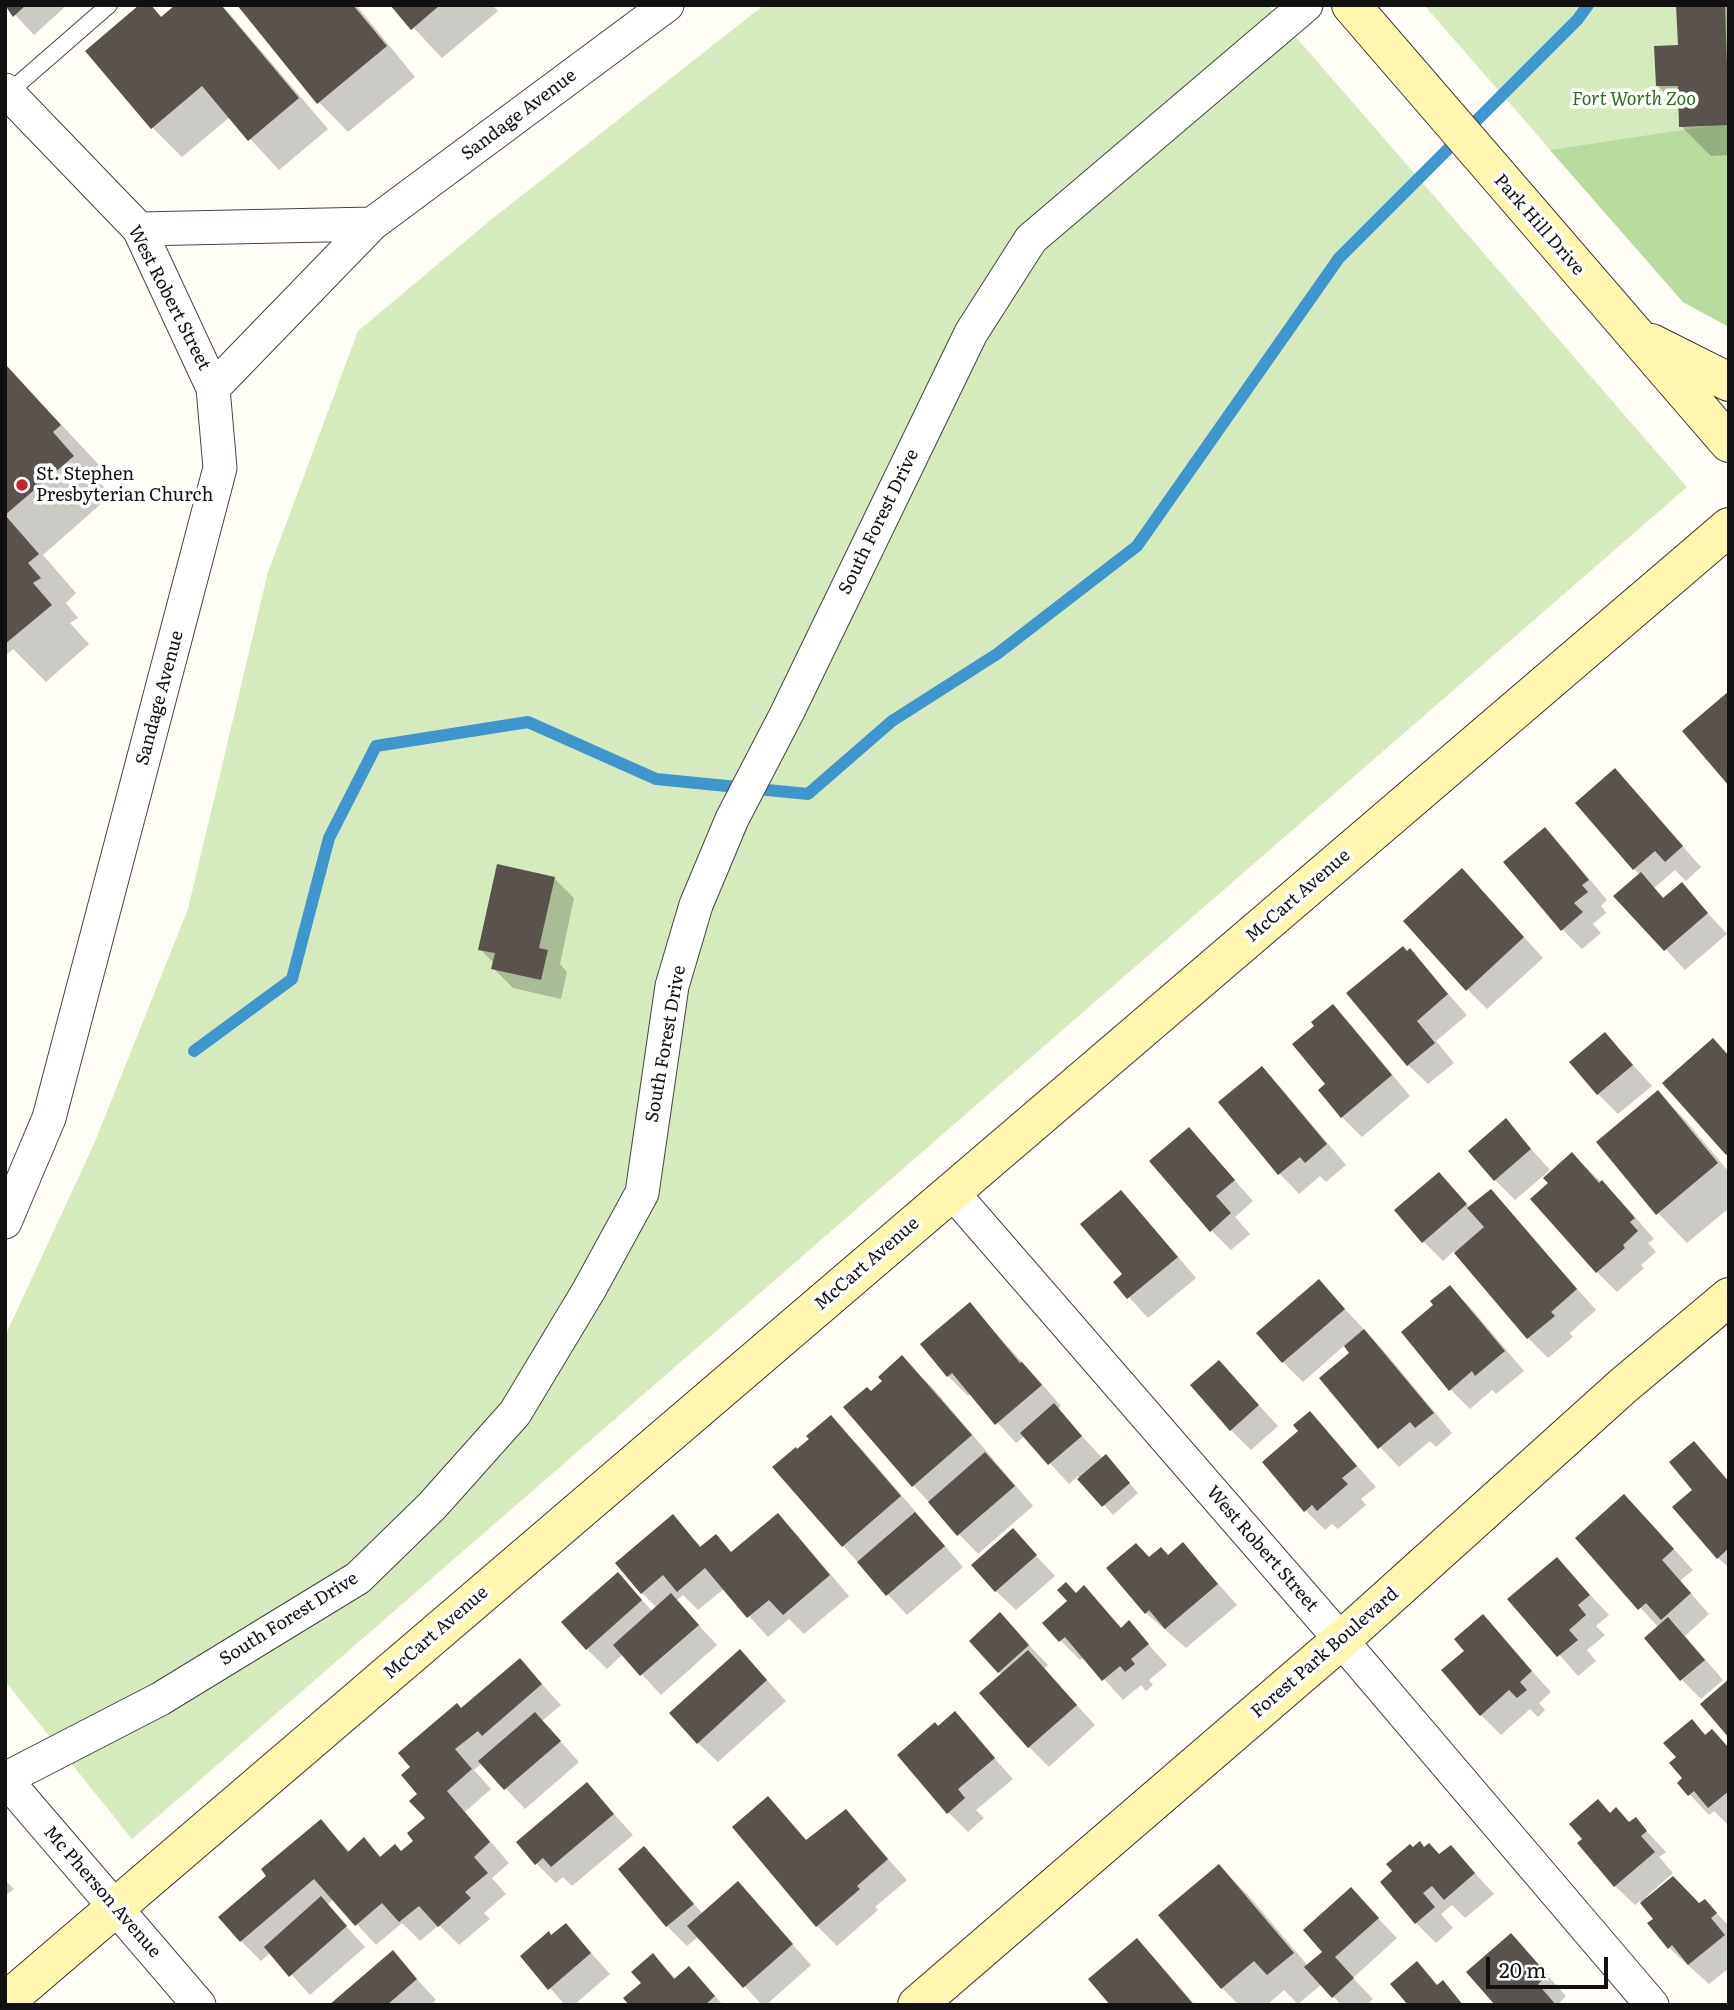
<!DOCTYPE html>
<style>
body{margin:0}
#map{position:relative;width:1734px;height:2010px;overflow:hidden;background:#fffdf5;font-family:Literata,serif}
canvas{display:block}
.frame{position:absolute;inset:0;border:7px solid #111;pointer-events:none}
.scale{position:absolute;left:1486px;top:1957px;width:122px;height:32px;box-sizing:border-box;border:4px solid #111;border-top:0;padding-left:9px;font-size:21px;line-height:24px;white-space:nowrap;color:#111;-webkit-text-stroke:5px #fff;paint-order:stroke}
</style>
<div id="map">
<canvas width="1734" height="2010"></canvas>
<div class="frame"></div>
<div class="scale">20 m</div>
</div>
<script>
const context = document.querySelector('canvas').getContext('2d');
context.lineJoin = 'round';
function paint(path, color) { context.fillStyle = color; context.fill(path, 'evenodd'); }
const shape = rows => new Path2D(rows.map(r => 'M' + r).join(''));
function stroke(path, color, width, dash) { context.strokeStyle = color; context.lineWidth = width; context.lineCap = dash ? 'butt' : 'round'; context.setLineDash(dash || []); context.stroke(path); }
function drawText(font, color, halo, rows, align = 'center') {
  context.font = font + ' Literata,serif'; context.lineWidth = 7; context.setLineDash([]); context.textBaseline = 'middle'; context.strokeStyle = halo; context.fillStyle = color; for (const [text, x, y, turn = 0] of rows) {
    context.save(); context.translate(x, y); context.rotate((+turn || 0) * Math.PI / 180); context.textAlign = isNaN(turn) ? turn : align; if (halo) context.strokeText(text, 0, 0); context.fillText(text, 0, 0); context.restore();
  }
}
paint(shape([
 [764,5,1268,5,1687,487,132,1839,5,1681,5,1336,94,1144,188,909,268,572,358,331,492,219],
 [1424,5,1729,5,1729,327,1683,302]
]), '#d5ebbd');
paint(shape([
 [1729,123,1729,327,1683,302,1550,150]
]), '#b9dc9c');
paint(shape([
 [6,5,67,5,34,35],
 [150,5,162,18,178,5,222,5,328,129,279,170,230,117,182,157,153,128,88,51],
 [239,5,356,5,415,77,348,132,319,102],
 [392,5,492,5,498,11,442,58],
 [1678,5,1729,5,1729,155,1711,156,1681,126,1680,108,1657,85,1680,46],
 [5,364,99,465,90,472,111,495,43,555,76,593,66,603,78,618,70,623,89,644,46,682,13,649,5,656],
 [1615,770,1701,867,1686,881,1675,870,1654,888,1665,899,1682,885,1727,934,1685,970,1616,896,1640,875,1634,869],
 [1545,829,1564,849,1607,900,1601,906,1606,913,1593,924,1601,933,1582,949,1562,929],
 [554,878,574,898,560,964,567,972,561,999,513,988,493,968,494,963,480,949],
 [1481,890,1543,958,1487,1009,1468,990],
 [1410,951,1467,1015,1436,1041,1454,1063,1428,1084,1408,1065,1407,953],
 [1333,1006,1352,1026,1410,1096,1362,1137,1342,1117,1327,1085,1317,1026],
 [1605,1034,1652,1086,1618,1114,1598,1094],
 [1262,1068,1281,1088,1346,1165,1326,1182,1320,1176,1299,1194,1280,1174,1220,1103],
 [1658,1092,1687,1122,1729,1172,1729,1208,1687,1243,1658,1213],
 [1506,1121,1550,1170,1515,1200,1495,1180],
 [1189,1129,1253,1201,1235,1217,1250,1234,1231,1250,1211,1230],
 [1572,1154,1622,1202,1654,1239,1648,1243,1656,1252,1641,1265,1644,1268,1617,1292,1597,1272,1550,1183],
 [1491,1191,1596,1310,1570,1333,1573,1337,1548,1358,1528,1338,1454,1251,1443,1261,1423,1241,1458,1194,1470,1208],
 [1121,1192,1140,1212,1196,1278,1148,1318,1115,1282,1125,1274],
 [1319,1281,1384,1351,1452,1433,1436,1447,1430,1441,1399,1467,1380,1447,1351,1353,1345,1345,1303,1382,1283,1362],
 [1450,1287,1470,1307,1524,1371,1496,1394,1492,1390,1470,1409,1450,1389,1436,1305],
 [970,1305,1042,1384,1061,1406,1057,1409,1103,1459,1115,1466,1138,1493,1113,1515,1078,1476,1069,1484,1025,1436,1016,1443,971,1393,968,1396,948,1376],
 [902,1358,932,1387,1033,1506,978,1554,913,1485,871,1393,884,1382],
 [1219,1362,1278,1426,1251,1450,1231,1430],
 [1310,1413,1376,1487,1361,1499,1366,1505,1338,1529,1332,1524,1325,1530,1305,1510,1300,1432],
 [831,1418,860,1447,963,1567,907,1615,843,1546,797,1451],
 [1694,1443,1729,1481,1729,1568,1718,1558,1695,1490],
 [778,1515,797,1535,849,1596,804,1634,789,1619,768,1637,724,1589,698,1610,683,1595,676,1601,717,1645,661,1695,623,1654,607,1669,587,1649,618,1574,653,1612,657,1608,642,1593,672,1517,702,1548,716,1536,732,1553],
 [1644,1516,1693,1570,1680,1581,1709,1614,1685,1636,1723,1680,1701,1699,1681,1679,1658,1627,1577,1538],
 [1013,1531,1055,1576,1016,1610,996,1591],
 [1183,1544,1237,1605,1186,1648,1146,1613,1150,1559,1168,1556],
 [1557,1559,1609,1615,1596,1626,1605,1635,1587,1650,1596,1661,1578,1676,1510,1599],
 [1084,1588,1122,1629,1129,1623,1167,1665,1149,1680,1153,1685,1146,1691,1141,1685,1123,1700,1084,1657,1080,1660,1060,1640,1076,1595],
 [1000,1615,1048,1665,1044,1669,1095,1725,1049,1767,1029,1747,1002,1675,971,1641],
 [1483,1617,1551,1692,1539,1703,1545,1710,1538,1717,1530,1709,1501,1735,1481,1715,1467,1651],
 [520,1660,561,1705,542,1721,579,1762,525,1809,482,1763,474,1770,491,1789,465,1812,509,1863,492,1878,506,1894,484,1913,490,1919,459,1945,439,1925,420,1941,402,1923,376,1945,334,1899,327,1905,365,1947,310,1995,271,1952,261,1961,241,1941,269,1876,320,1821,350,1852,364,1840,382,1858,401,1853,415,1841,427,1818,413,1768,461,1710],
 [759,1671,786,1701,718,1762,698,1743],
 [955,1714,1013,1779,976,1810,984,1818,968,1832,948,1812],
 [1692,1721,1707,1736,1729,1748,1729,1826,1714,1811,1709,1815,1679,1783,1685,1778,1679,1758],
 [587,1784,633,1835,572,1886,563,1877,556,1883,536,1863],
 [768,1798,807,1841,846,1812,907,1880,875,1907,878,1910,837,1946,817,1926],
 [1598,1801,1611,1814,1630,1824,1635,1819,1666,1852,1659,1857,1673,1873,1646,1897,1648,1899,1699,1905,1705,1901,1729,1926,1729,1968,1709,1984,1669,1948,1650,1923,1655,1919,1640,1901,1635,1905,1615,1886,1585,1839],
 [1451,1847,1494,1894,1465,1918,1452,1905,1441,1914,1453,1928,1436,1943,1416,1923,1413,1849,1425,1849,1440,1856],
 [644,1849,703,1914,738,1884,811,1965,766,2005,762,2005,699,1936,687,1946,667,1926],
 [1219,1866,1248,1895,1308,1966,1370,1910,1397,1938,1353,1978,1373,1999,1366,2005,1341,2005,1322,1984,1298,2004,1284,1990,1267,2005,1239,2005,1222,1988],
 [5,1880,14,1889,5,1896],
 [566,1925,610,1974,574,2005,565,2005,522,1956],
 [1511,1935,1566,1996,1557,2005,1497,2005],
 [1137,1940,1156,1960,1195,2005,1112,2005],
 [393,1953,436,2000,430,2005,331,2005],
 [653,1955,676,1979,708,1988,723,2005,631,2005,644,1983]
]), '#0003');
stroke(shape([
 [194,1051,292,979,329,838,376,746,528,722,656,779,808,794,892,721,997,654,1137,546,1339,258,1578,19,1588,5]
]), '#3f96cf', 12);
paint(shape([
 [5,5,26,5,13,17],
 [139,5,151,5,161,17,175,5,221,5,299,98,248,141,202,86,151,129,85,51],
 [237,5,353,5,387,46,317,104],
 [390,5,440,5,411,30],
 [1676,5,1725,5,1729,125,1679,127,1678,86,1656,86,1654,46,1678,45],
 [5,364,61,425,53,432,74,456,5,515,39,554,28,563,41,578,33,583,52,605,5,644],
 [1729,691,1729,786,1682,731],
 [1615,768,1683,846,1665,862,1655,851,1633,870,1575,803],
 [1545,827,1589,880,1582,885,1588,892,1574,903,1583,912,1561,931,1503,862],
 [497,864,555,877,539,948,548,950,541,980,491,969,495,953,478,950],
 [1462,868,1524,937,1466,991,1403,921],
 [1641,872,1663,898,1682,882,1708,913,1664,951,1613,896],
 [1403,946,1407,951,1410,948,1448,994,1417,1021,1435,1043,1407,1066,1346,993],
 [1333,1004,1392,1075,1341,1118,1318,1090,1325,1084,1292,1044,1314,1026,1311,1022],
 [1605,1032,1633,1065,1597,1095,1569,1062],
 [1713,1038,1729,1056,1729,1152,1726,1155,1662,1083],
 [1262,1066,1327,1144,1305,1163,1300,1157,1278,1175,1218,1102],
 [1658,1090,1718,1163,1656,1215,1596,1142],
 [1506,1118,1531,1149,1494,1181,1468,1151],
 [1189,1127,1235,1180,1216,1196,1231,1213,1210,1232,1149,1161],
 [1572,1152,1599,1183,1602,1180,1635,1218,1630,1222,1638,1231,1623,1245,1625,1248,1596,1273,1530,1199,1548,1183,1543,1178],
 [1439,1172,1467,1204,1422,1243,1394,1210],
 [1491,1189,1577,1289,1551,1312,1555,1316,1527,1339,1454,1253,1484,1227,1467,1208],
 [1121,1190,1178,1257,1127,1299,1113,1282,1122,1274,1080,1224],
 [1319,1279,1345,1309,1282,1363,1256,1333],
 [1450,1285,1505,1351,1475,1376,1472,1371,1449,1391,1401,1332,1433,1305,1430,1301],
 [970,1302,1020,1363,1022,1362,1042,1385,995,1425,952,1373,947,1377,920,1344],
 [1364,1329,1434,1413,1415,1428,1410,1422,1378,1449,1319,1378,1349,1353,1344,1346],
 [902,1355,972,1435,912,1487,843,1407,867,1387,871,1391,882,1381,878,1377],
 [1219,1360,1259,1405,1230,1431,1190,1385],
 [1054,1403,1082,1436,1048,1465,1020,1433],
 [1310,1411,1357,1466,1342,1478,1348,1484,1317,1511,1312,1505,1304,1512,1262,1462,1298,1431,1293,1425],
 [831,1415,901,1496,842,1547,772,1467,796,1447,797,1449,809,1439,806,1436],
 [1694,1441,1729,1482,1729,1548,1717,1559,1672,1507,1692,1490,1669,1462],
 [985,1452,1015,1486,957,1536,928,1502],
 [1106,1454,1130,1483,1102,1507,1077,1479],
 [1624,1494,1674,1549,1662,1560,1691,1593,1661,1620,1646,1603,1638,1610,1575,1538],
 [915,1512,945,1546,886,1596,857,1562],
 [778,1513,830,1575,783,1615,769,1600,747,1618,705,1568,677,1592,663,1575,641,1594,615,1563,673,1514,700,1547,716,1534,731,1552],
 [1013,1528,1037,1555,995,1592,971,1565],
 [1183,1542,1218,1584,1165,1629,1149,1610,1145,1614,1106,1568,1136,1543,1149,1557,1161,1547,1168,1555],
 [1557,1557,1590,1595,1578,1605,1586,1615,1569,1630,1578,1640,1557,1657,1507,1599],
 [618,1572,642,1600,586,1650,561,1622],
 [1066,1582,1076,1593,1084,1585,1121,1628,1129,1620,1149,1644,1131,1659,1135,1664,1125,1672,1120,1666,1102,1681,1065,1637,1059,1642,1042,1623,1067,1601,1057,1590],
 [671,1593,699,1625,640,1676,613,1645],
 [1000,1612,1029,1645,998,1673,969,1641],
 [1483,1614,1532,1671,1520,1682,1527,1690,1517,1698,1509,1690,1480,1716,1441,1670,1464,1651,1454,1639],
 [1668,1617,1705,1660,1680,1681,1644,1638],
 [740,1649,767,1680,697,1744,669,1713],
 [1028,1650,1077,1705,1028,1748,979,1693],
 [520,1658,542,1684,482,1736,478,1731,455,1749,472,1769,447,1791,490,1842,474,1857,488,1873,465,1892,471,1898,438,1927,419,1906,399,1922,382,1903,355,1926,314,1879,240,1942,218,1917,266,1876,261,1869,321,1819,348,1852,364,1837,380,1857,395,1844,401,1851,413,1841,407,1833,425,1818,409,1801,417,1794,401,1775,410,1767,398,1753,457,1703,461,1708],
 [1729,1679,1729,1738,1700,1704],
 [955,1711,995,1758,958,1789,965,1798,947,1814,897,1755,935,1722,938,1726],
 [535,1712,561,1741,504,1790,478,1761],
 [1692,1719,1705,1735,1712,1729,1729,1748,1729,1791,1708,1808,1694,1791,1688,1796,1677,1783,1682,1778,1669,1763,1676,1757,1663,1743],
 [587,1782,614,1814,551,1867,543,1858,535,1865,516,1842],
 [768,1796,806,1840,846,1809,888,1859,857,1886,860,1889,816,1927,732,1827],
 [1598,1799,1610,1813,1616,1807,1629,1822,1636,1817,1647,1831,1641,1836,1655,1852,1614,1887,1577,1843,1582,1839,1569,1824],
 [1420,1841,1424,1847,1429,1843,1439,1854,1451,1845,1475,1873,1444,1900,1432,1886,1423,1893,1435,1907,1415,1924,1380,1882,1392,1871,1386,1864,1410,1844,1413,1847],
 [644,1846,694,1904,666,1927,618,1869],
 [1219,1864,1294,1953,1267,1975,1254,1961,1221,1989,1158,1915],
 [1673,1876,1699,1903,1705,1899,1717,1913,1711,1918,1725,1935,1688,1965,1672,1945,1668,1949,1647,1923,1653,1919,1640,1903],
 [738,1881,793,1944,743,1988,687,1926],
 [1351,1887,1379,1918,1335,1957,1354,1978,1332,1998,1304,1967,1322,1952,1303,1930],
 [321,1896,347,1926,289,1977,264,1947],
 [566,1923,591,1953,548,1990,520,1956,549,1931,551,1935],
 [1511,1933,1548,1975,1538,1984,1556,2005,1495,2005,1466,1972],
 [1137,1938,1194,2005,1110,2005,1088,1979],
 [393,1950,417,1979,387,2005,329,2005],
 [653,1953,674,1979,689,1966,715,1996,705,2005,629,2005,623,1998,641,1983,631,1972],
 [1417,1961,1437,1985,1443,1980,1463,2005,1408,2005,1390,1984]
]), '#5a524d');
const lane = shape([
 [8,93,109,5]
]);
const street = shape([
 [5,90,139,229,213,388],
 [139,229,372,224],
 [952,1192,1341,1640,1652,2005],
 [5,1222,49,1118,220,468,213,388,372,224,667,5],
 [5,1779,160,1699,358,1578,432,1506,515,1413,589,1290,642,1193,672,986,696,905,732,819,787,713,971,333,1031,239,1306,5],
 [5,1779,199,2005]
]);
const secondary = shape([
 [1351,5,1729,443],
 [1651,343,1729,382],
 [5,2002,1729,527],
 [917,2005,1341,1640,1624,1385,1729,1297]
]);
stroke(lane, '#444', 18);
stroke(street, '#444', 35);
stroke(secondary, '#333', 40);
stroke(lane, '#fff', 16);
stroke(street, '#fff', 33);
stroke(secondary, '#fff6b0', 38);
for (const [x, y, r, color] of [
 [22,485,7,"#c4262e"]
]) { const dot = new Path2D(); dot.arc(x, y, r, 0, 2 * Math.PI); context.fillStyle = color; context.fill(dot); stroke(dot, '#fff', 2.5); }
drawText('italic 18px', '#2f6b1f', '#fff', [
 ["Fort Worth Zoo",1634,100]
]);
drawText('18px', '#111', '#fff', [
 ["Sandage Avenue",519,115,-37],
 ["Park Hill Drive",1539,225,49],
 ["West Robert Street",169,298,63],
 ["South Forest Drive",879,522,-64],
 ["Sandage Avenue",160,698,-75],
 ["McCart Avenue",1298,896,-41],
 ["South Forest Drive",666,1044,-80],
 ["McCart Avenue",867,1264,-41],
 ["West Robert Street",1262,1549,49],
 ["South Forest Drive",289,1619,-32],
 ["McCart Avenue",436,1633,-41],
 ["Forest Park Boulevard",1325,1653,-41],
 ["Mc Pherson Avenue",102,1892,49]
]);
drawText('18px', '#111', '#fff', [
 ["St. Stephen",36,475],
 ["Presbyterian Church",36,496]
], 'left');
</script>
